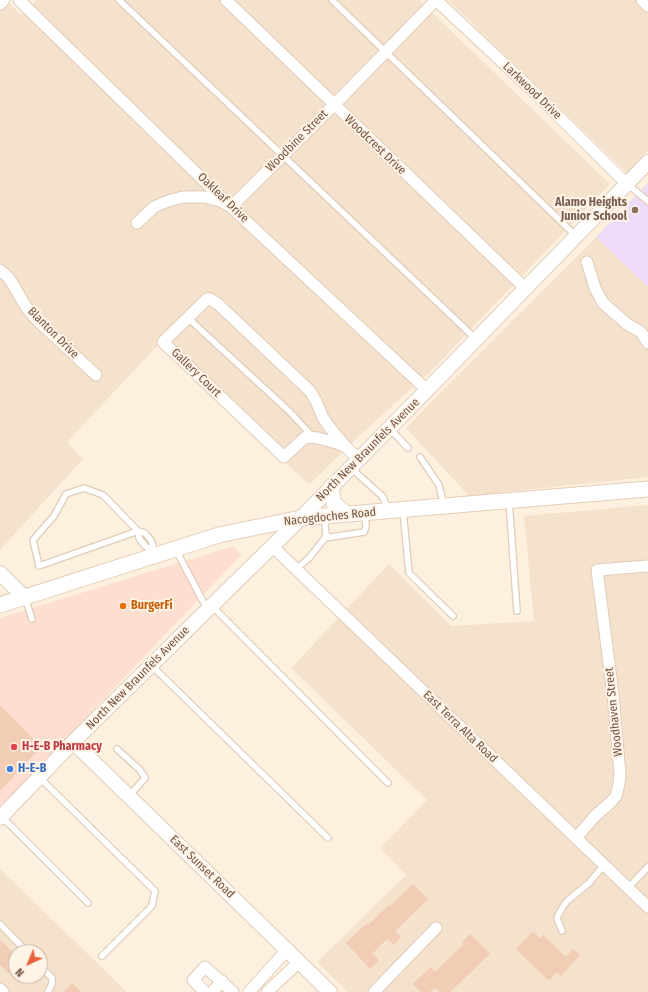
<!DOCTYPE html>
<style>
body{margin:0}
#map{position:relative;width:648px;height:992px;overflow:hidden;background:#fdf0de;font-family:"Fira Sans Condensed",sans-serif}
canvas{display:block}
.north{position:absolute;left:8px;top:944px;width:40px;height:40px;box-sizing:border-box;background:#fff4e5;border:1px solid #c7b4a5;border-radius:50%;rotate:224deg;font-size:11px;font-weight:700;line-height:16px;text-align:center;color:#735546}
.north::after{content:'';display:block;margin:auto;width:14px;height:18px;background:#eb623f;clip-path:polygon(50% 0,100% 100%,50% 72%,0 100%)}
</style>
<div id="map">
<canvas width="648" height="992"></canvas>
<div class="north">N</div>
</div>
<script>
const context = document.querySelector('canvas').getContext('2d');
context.lineJoin = 'round';
function paint(path, color) { context.fillStyle = color; context.fill(path, 'evenodd'); }
const shape = rows => new Path2D(rows.map(r => 'M' + r).join(''));
function stroke(path, color, width, dash) { context.strokeStyle = color; context.lineWidth = width; context.lineCap = dash ? 'butt' : 'round'; context.setLineDash(dash || []); context.stroke(path); }
function drawText(font, color, halo, rows, align = 'center') {
  context.font = font + ' "Fira Sans Condensed",sans-serif'; context.lineWidth = 4; context.setLineDash([]); context.textBaseline = 'middle'; context.strokeStyle = halo; context.fillStyle = color; for (const [text, x, y, turn = 0] of rows) {
    context.save(); context.translate(x, y); context.rotate((+turn || 0) * Math.PI / 180); context.textAlign = isNaN(turn) ? turn : align; if (halo) context.strokeText(text, 0, 0); context.fillText(text, 0, 0); context.restore();
  }
}
paint(shape([
 [0,0,6,0,21,15,36,0,419,0,610,184,431,371,360,435,309,485,160,343,67,442,83,459,0,550],
 [448,0,648,0,648,150,627,173],
 [596,237,648,287,648,477,469,496,406,428],
 [648,505,648,992,348,992,317,962,406,875,380,848,427,800,291,668,389,564,451,626,534,621,524,516],
 [0,869,127,992,0,992],
 [16,952,40,952,40,976,16,976]
]), '#f4e2cc');
paint(shape([
 [234,546,241,555,0,808,0,618]
]), '#fdded1');
paint(shape([
 [648,183,648,287,596,237]
]), '#eddbf8');
paint(shape([
 [0,705,41,747,0,791],
 [413,884,428,899,395,931,401,937,394,945,387,939,372,954,379,960,370,969,346,943,367,923,368,925,390,904,391,905],
 [533,931,540,938,543,935,566,957,573,949,580,955,561,976,557,972,549,981,516,949],
 [470,934,490,954,450,992,440,992,435,987,430,992,421,992,412,984,431,967,435,972,464,944,462,942],
 [0,940,16,955,16,965,8,973,0,965],
 [72,983,82,992,64,992]
]), '#f2cdb5');
const service = shape([
 [119,0,476,339],
 [332,0,576,236],
 [627,184,648,201],
 [188,318,290,412,312,436],
 [390,429,408,448],
 [420,457,439,485,444,506],
 [351,468,383,497,388,511],
 [509,501,517,611],
 [403,510,409,573,453,616],
 [138,531,39,566,33,540,54,516,66,494,84,488,103,495,138,531,145,533,151,540,153,546,151,555],
 [138,531,139,538,145,546,151,550],
 [325,538,364,532,366,527,365,513],
 [176,550,207,609],
 [296,569,309,558,325,538,326,534,324,517],
 [25,598,32,619],
 [212,606,388,783],
 [151,665,328,838],
 [117,749,140,770,145,778,129,796],
 [39,777,155,891,152,906,102,956],
 [2,817,88,903],
 [628,888,648,867],
 [0,924,27,952],
 [562,931,557,918,561,910,567,901,589,883,604,865],
 [40,966,52,978,52,984,48,992]
]);
const minor = shape([
 [19,0,231,207,427,390],
 [226,0,525,288],
 [436,0,532,90,627,184],
 [642,0,648,6],
 [0,4,4,0],
 [137,223,154,207,168,201,183,197,205,197,220,201,231,207,334,105,436,0],
 [587,262,595,288,603,303,627,324,641,332,648,343],
 [0,270,9,278,26,307,36,319,96,375],
 [346,447,337,443,318,438,306,437,302,440,284,457,163,342,207,299,210,299,218,304,310,391,316,401,323,418,331,429,346,447,358,459],
 [272,546,648,907],
 [576,838,595,816,611,802,616,796,619,784,620,775,613,694,597,570,648,566],
 [0,989,3,992],
 [205,992,193,980,205,967,233,992],
 [212,992,222,981],
 [249,992,287,950],
 [267,992,299,962],
 [374,992,436,928]
]);
const tertiary = shape([
 [0,573,25,598],
 [73,742,330,992],
 [0,818,73,742,301,518,427,390,648,162]
]);
const secondary = shape([
 [331,487,334,504,347,514],
 [0,605,219,535,301,518,648,489]
]);
stroke(service, '#e0ccba', 8);
stroke(minor, '#e0ccba', 13);
stroke(tertiary, '#e0ccba', 16);
stroke(secondary, '#e6cdb8', 17);
stroke(service, '#fff', 5.5);
stroke(minor, '#fff', 11);
stroke(tertiary, '#fff', 14);
stroke(secondary, '#fff', 15);
for (const [x, y, r, color] of [
 [635,210,4,"#8d6e63"],
 [123,606,4,"#e8710a"],
 [14,747,4,"#e0444e"],
 [10,769,4,"#3f7fe0"]
]) { const dot = new Path2D(); dot.arc(x, y, r, 0, 2 * Math.PI); context.fillStyle = color; context.fill(dot); stroke(dot, '#fff4e5', 1.5); }
drawText('12px', '#735546', '#fff4e5', [
 ["Larkwood Drive",532,91,44],
 ["Woodbine Street",297,141,-45],
 ["Woodcrest Drive",375,145,44],
 ["Oakleaf Drive",223,198,44],
 ["Blanton Drive",53,333,45],
 ["Gallery Court",196,373,44],
 ["North New Braunfels Avenue",368,450,-45],
 ["Nacogdoches Road",330,517,-6],
 ["North New Braunfels Avenue",138,678,-45],
 ["Woodhaven Street",614,712,-96],
 ["East Terra Alta Road",460,727,44],
 ["East Sunset Road",202,867,44]
]);
drawText('bold 12px', '#785e54', '#fff4e5', [
 ["Alamo Heights",627,203],
 ["Junior School",627,217]
], 'right');
drawText('bold 12px', '#c56008', '#fff4e5', [
 ["BurgerFi",131,606]
], 'left');
drawText('bold 12px', '#be3a42', '#fff4e5', [
 ["H-E-B Pharmacy",22,747]
], 'left');
drawText('bold 12px', '#366cbe', '#fff4e5', [
 ["H-E-B",18,769]
], 'left');
</script>
